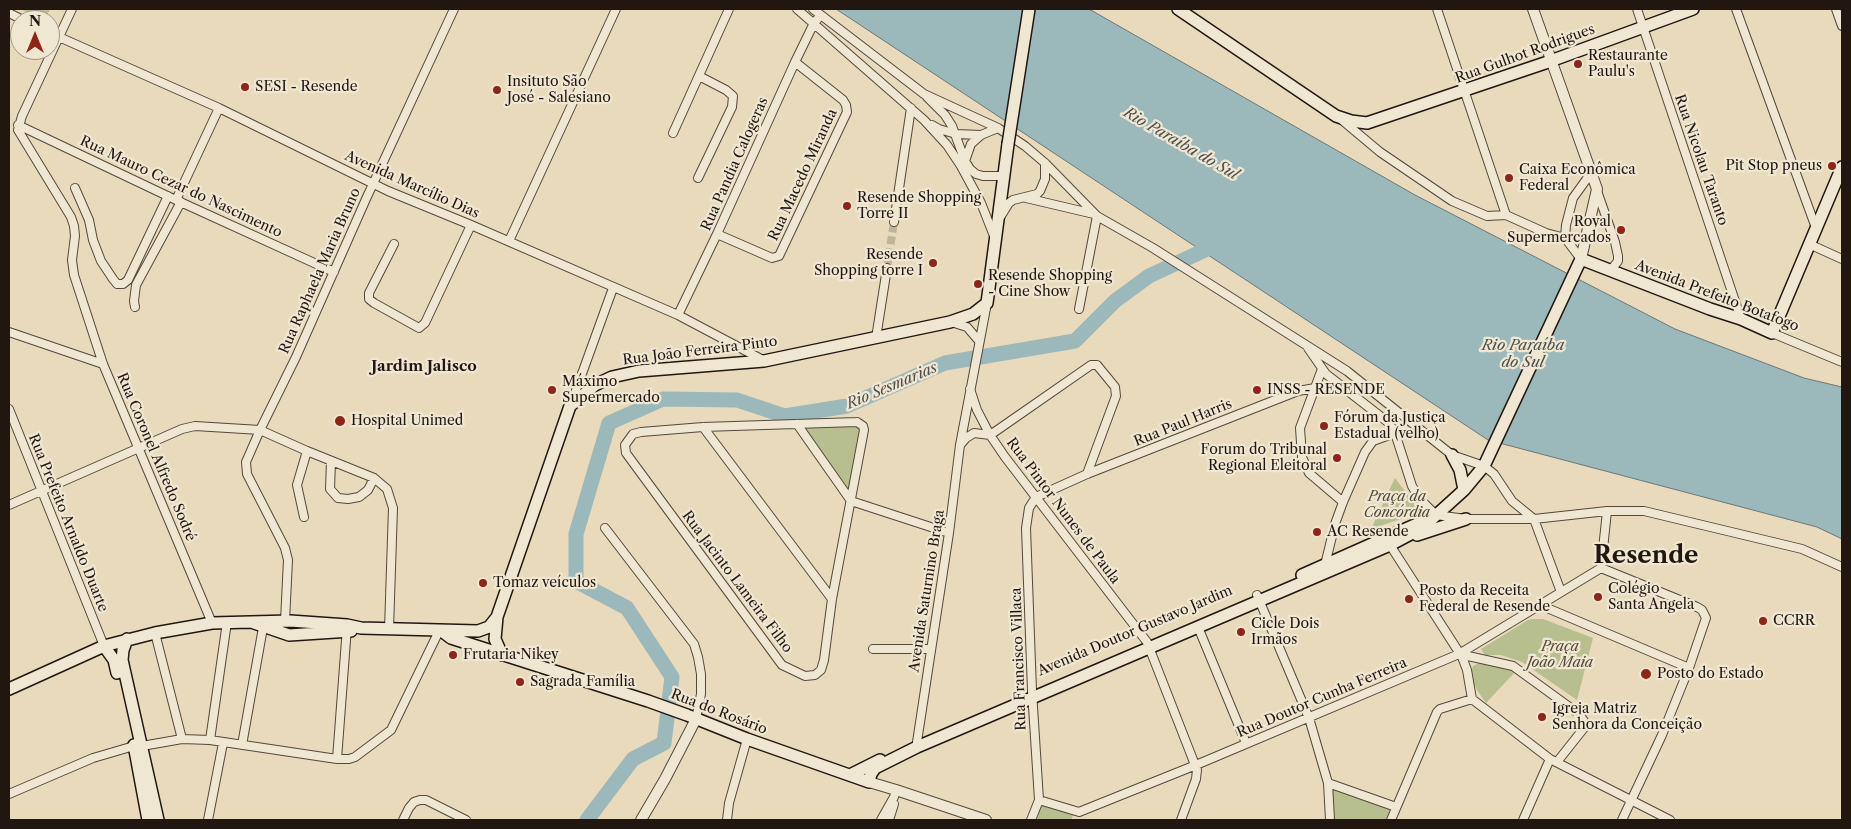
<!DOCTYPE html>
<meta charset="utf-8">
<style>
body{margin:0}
#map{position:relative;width:1851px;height:829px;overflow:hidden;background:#e8dabb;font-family:"Libre Caslon Text",serif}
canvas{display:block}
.frame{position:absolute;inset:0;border:10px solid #221710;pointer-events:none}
.north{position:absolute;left:10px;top:10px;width:50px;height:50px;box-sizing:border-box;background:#f0e7d3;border:1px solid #9e9485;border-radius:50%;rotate:0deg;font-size:14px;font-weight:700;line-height:20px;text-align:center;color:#221710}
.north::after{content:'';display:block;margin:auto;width:18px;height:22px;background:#8f2418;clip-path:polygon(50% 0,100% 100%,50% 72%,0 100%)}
</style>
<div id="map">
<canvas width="1851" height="829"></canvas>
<div class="frame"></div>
<div class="north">N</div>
</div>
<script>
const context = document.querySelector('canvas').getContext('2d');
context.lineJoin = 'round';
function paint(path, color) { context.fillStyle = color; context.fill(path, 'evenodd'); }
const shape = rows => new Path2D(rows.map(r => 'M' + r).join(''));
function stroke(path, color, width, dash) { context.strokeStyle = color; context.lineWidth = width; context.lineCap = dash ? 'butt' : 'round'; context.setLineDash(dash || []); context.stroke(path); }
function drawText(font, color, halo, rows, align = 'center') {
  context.font = font + ' "Libre Caslon Text",serif'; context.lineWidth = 4.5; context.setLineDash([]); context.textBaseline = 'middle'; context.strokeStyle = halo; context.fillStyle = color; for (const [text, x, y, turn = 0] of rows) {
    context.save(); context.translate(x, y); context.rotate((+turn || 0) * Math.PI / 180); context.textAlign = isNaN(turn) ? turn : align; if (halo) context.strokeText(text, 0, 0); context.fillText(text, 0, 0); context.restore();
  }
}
paint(shape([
 [20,9,50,9,45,20],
 [852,424,860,426,848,493,801,425],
 [1395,478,1421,512,1371,529],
 [1533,619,1543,619,1593,638,1577,700,1522,662,1501,655,1485,655,1481,649,1528,620],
 [1481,662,1512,669,1515,672,1486,703,1477,690,1470,675,1473,666],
 [1332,787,1391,807,1386,820,1333,820],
 [1040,802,1074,813,1071,820,1033,820]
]), '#b7bf8f');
const water = shape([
 [836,9,1089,9,1415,195,1675,329,1804,378,1842,387,1842,539,1817,527,1488,440,836,9]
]);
paint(water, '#9bb8ba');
stroke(water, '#6b7876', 1);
stroke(shape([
 [587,820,633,759,664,743,672,677,627,608,576,581,576,534,609,423,663,399,737,400,785,416,847,406,945,363,1075,341,1115,301,1149,276,1218,244]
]), '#9bb8ba', 15);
stroke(shape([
 [887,268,894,222]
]), '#c0b399', 8, [8, 4]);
const minor = shape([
 [72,9,22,116,18,130,71,217,74,226,75,236,72,260,74,275,103,364,212,623],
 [797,9,924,120,947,145,961,166,981,203,994,236],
 [813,9,924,94,998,128,1025,146,1045,163,1097,216,1153,248,1347,371,1452,455,1484,466,1494,474,1512,501,1534,519],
 [1437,9,1506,215],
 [1637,9,1741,319],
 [1736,9,1816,228],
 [1836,9,1842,26],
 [9,13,23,20],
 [50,33,219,108,388,191,471,225,678,315,763,360],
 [927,97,945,115,952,126,965,161,970,169,976,174,983,176,1003,176],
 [1343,121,1380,152,1452,201,1487,216,1506,215,1546,233,1565,238],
 [18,125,176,200,334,272],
 [932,125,939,129,956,134,981,135],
 [673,133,729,9],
 [965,161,971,144,981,135,998,128],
 [698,178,732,107,733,96,726,90,699,76],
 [75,188,89,220,93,240,101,261,113,279,117,284,123,284,128,280,168,196],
 [1597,191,1615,242,1618,256,1618,261,1611,270],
 [1026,198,1094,214],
 [176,200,219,108],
 [1001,216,1009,203,1013,200,1037,194,1040,191,1045,179,1045,163],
 [894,222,911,108],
 [717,234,772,258,779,256,847,112,846,105,843,100,795,62],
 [509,241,616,9],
 [394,244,369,293,369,299,374,303,419,328,425,323,471,225],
 [1809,244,1842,259],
 [1581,259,1565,238,1566,225,1573,198,1591,173],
 [135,307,134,301,136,285,181,202],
 [1079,309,1097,216],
 [678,315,717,234,795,62,814,23,821,15],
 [951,322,967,327,979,341],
 [9,332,103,364],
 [1772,333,1842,362],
 [876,338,887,268],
 [1308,348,1326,374,1389,423,1395,433,1412,486,1419,498,1436,515,1466,519,1534,519,1607,511,1644,511,1802,549,1842,567],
 [1322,369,1300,428,1302,457,1309,473,1343,502],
 [970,389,977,410,990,435,1005,457,1147,642,1197,770,1196,779,1181,820],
 [571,404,613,288],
 [9,409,104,646],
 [857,422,863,426,864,430,832,599,824,660,821,670,815,675,805,676,782,665,626,453,625,445,633,434,641,432,703,427,857,422],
 [797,424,851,501,949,533],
 [703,427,832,599],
 [961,444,966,438,974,433,990,435,996,431,1091,365,1097,365,1115,387,1116,396,1087,474],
 [331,461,330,489,338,498,348,499,359,497,368,490,374,478],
 [9,505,182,429,195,426,260,430,307,451,374,478,387,489,393,508,389,629],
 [304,517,297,485,307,451],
 [1534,519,1561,592],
 [605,528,694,644,698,657,701,674,701,694,696,719],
 [1390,545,1462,657,1467,670,1472,699,1550,759,1670,820],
 [1326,568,1325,565,1335,524,1343,502,1365,452,1373,441,1395,433],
 [1601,568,1697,607,1702,610,1706,618,1689,668,1662,735,1622,820],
 [1601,568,1607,511],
 [1257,595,1309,718,1328,783,1330,820],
 [1540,605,1689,668],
 [285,621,288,560,285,548,247,474,246,462,260,430,296,357,366,199,454,9],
 [1198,627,1246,743],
 [155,633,182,739],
 [873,649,931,649],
 [1459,654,1513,666,1579,714,1584,721,1584,728,1557,762],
 [210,740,227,622],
 [242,745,264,622],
 [142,746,182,739,210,740,337,759,349,759,355,757,391,730,439,631],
 [917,747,917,742,949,533,960,445,987,303],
 [337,759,347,627],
 [1328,783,1396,807],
 [9,794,93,758,134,746],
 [1039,800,1079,812,1196,765,1459,654,1601,568],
 [208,820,223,743],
 [403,820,409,808,414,802,420,800,426,800,466,820],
 [727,820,729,803,747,739],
 [881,820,894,797,896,790],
 [889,820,894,804],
 [1031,820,1039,800,1032,691,1026,528,1029,508,1036,497,1087,474,1298,391,1315,388,1343,388],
 [1391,820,1437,712,1440,709,1472,699],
 [1523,820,1550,759]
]);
const tertiary = shape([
 [1533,9,1597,189,1581,259],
 [869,782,896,790,986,820],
 [641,820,665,779,696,719]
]);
const secondary = shape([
 [1178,9,1336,116,1351,121,1367,123,1545,63,1693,9],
 [1452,455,1460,470,1464,490],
 [1417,535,1466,519],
 [1302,575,1426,520],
 [254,623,289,635,351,631],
 [443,632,451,638,648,701,687,715,747,739,869,782,871,774,875,768,917,747,1390,545,1422,528,1464,490,1484,466,1581,259,1710,309,1741,319,1772,333,1842,167],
 [127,639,123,650,122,660,158,820],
 [104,646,114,660,117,673],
 [502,655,495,639,497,617,570,406,595,385,612,377,639,371,764,361,950,322,973,314,987,303,1008,144],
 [9,689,104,646,155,633,212,623,290,621,347,625,361,628,478,631,489,627,497,617],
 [134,745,148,820],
 [850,775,880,760]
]);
stroke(minor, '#54483b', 10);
stroke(tertiary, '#54483b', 12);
stroke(secondary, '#221710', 14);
stroke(minor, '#f0e7d3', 8);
stroke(tertiary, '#f0e7d3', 10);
stroke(secondary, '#f0e7d3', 11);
const secondaryBridge = shape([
 [1008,144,1029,9]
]);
stroke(secondaryBridge, '#221710', 14, []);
stroke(secondaryBridge, '#f0e7d3', 11);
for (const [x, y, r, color] of [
 [1578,64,5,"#8f2418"],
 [245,87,5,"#8f2418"],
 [497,90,5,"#8f2418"],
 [1832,166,5,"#8f2418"],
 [1509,178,5,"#8f2418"],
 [847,206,5,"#8f2418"],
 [1621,230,5,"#8f2418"],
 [933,263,5,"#8f2418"],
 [978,284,5,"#8f2418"],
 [552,390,5,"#8f2418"],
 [1257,390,5,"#8f2418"],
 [340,421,6,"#8f2418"],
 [1324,426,5,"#8f2418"],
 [1337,458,5,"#8f2418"],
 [1317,532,5,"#8f2418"],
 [483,583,5,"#8f2418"],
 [1598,597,5,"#8f2418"],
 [1409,599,5,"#8f2418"],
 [1763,621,5,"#8f2418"],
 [1241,632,5,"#8f2418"],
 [453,655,5,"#8f2418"],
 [1646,674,6,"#8f2418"],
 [520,682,5,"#8f2418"],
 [1542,717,5,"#8f2418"]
]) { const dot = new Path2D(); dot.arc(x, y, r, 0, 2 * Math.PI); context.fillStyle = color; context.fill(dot); stroke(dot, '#f0e7d3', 2); }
drawText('14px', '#221710', '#f0e7d3', [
 ["Rua Gulhot Rodrigues",1525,54,-20],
 ["Rua Nicolau Taranto",1701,160,71],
 ["Rua Pandia Calogeras",735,164,-66],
 ["Rua Macedo Miranda",803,175,-65],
 ["Avenida Marcílio Dias",412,185,24],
 ["Rua Mauro Cezar do Nascimento",181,187,25],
 ["Rua Raphaela Maria Bruno",320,271,-66],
 ["Avenida Prefeito Botafogo",1717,296,21],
 ["Rua João Ferreira Pinto",700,351,-7],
 ["Rua Paul Harris",1183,423,-22],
 ["Rua Coronel Alfredo Sodré",156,457,67],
 ["Rua Pintor Nunes de Paula",1063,511,53],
 ["Rua Prefeito Arnaldo Duarte",68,523,68],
 ["Rua Jacinto Lameira Filho",737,582,53],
 ["Avenida Saturnino Braga",927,591,-81],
 ["Avenida Doutor Gustavo Jardim",1135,631,-23],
 ["Rua Francisco Villaca",1019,659,-92],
 ["Rua Doutor Cunha Ferreira",1322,698,-23],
 ["Rua do Rosário",719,712,21]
]);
drawText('14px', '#221710', '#f0e7d3', [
 ["Restaurante",1588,56],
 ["Paulu's",1588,72],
 ["Insituto São",507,82],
 ["José - Salesiano",507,98],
 ["SESI - Resende",255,87],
 ["Pit Stop pneus",1822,166,"right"],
 ["Caixa Econômica",1519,170],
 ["Federal",1519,186],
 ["Resende Shopping",857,198],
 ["Torre II",857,214],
 ["Royal",1611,222,"right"],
 ["Supermercados",1611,238,"right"],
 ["Resende",923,255,"right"],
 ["Shopping torre I",923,271,"right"],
 ["Resende Shopping",988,276],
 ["- Cine Show",988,292],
 ["Máximo",562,382],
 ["Supermercado",562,398],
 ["INSS - RESENDE",1267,390],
 ["Fórum da Justiça",1334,418],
 ["Estadual (velho)",1334,434],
 ["Hospital Unimed",351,421],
 ["Forum do Tribunal",1327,450,"right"],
 ["Regional Eleitoral",1327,466,"right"],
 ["AC Resende",1327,532],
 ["Tomaz veículos",493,583],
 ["Colégio",1608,589],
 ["Santa Angela",1608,605],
 ["Posto da Receita",1419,591],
 ["Federal de Resende",1419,607],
 ["CCRR",1773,621],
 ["Cicle Dois",1251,624],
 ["Irmãos",1251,640],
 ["Frutaria Nikey",463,655],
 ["Posto do Estado",1657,674],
 ["Sagrada Família",530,682],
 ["Igreja Matriz",1552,709],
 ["Senhora da Conceição",1552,725]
], 'left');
drawText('italic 14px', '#4f4936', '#f0e7d3', [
 ["Praça da",1397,497],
 ["Concórdia",1397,513],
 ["Praça",1560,647],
 ["João Maia",1560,663]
]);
drawText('italic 15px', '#4c4f4c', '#f0e7d3', [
 ["Rio Paraíba do Sul",1181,144,30],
 ["Rio Paraíba",1523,346],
 ["do Sul",1523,363],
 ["Rio Sesmarias",892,386,-23]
]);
drawText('bold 15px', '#221710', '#f0e7d3', [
 ["Jardim Jalisco",424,367]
]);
drawText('bold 24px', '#221710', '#f0e7d3', [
 ["Resende",1646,556]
]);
</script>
